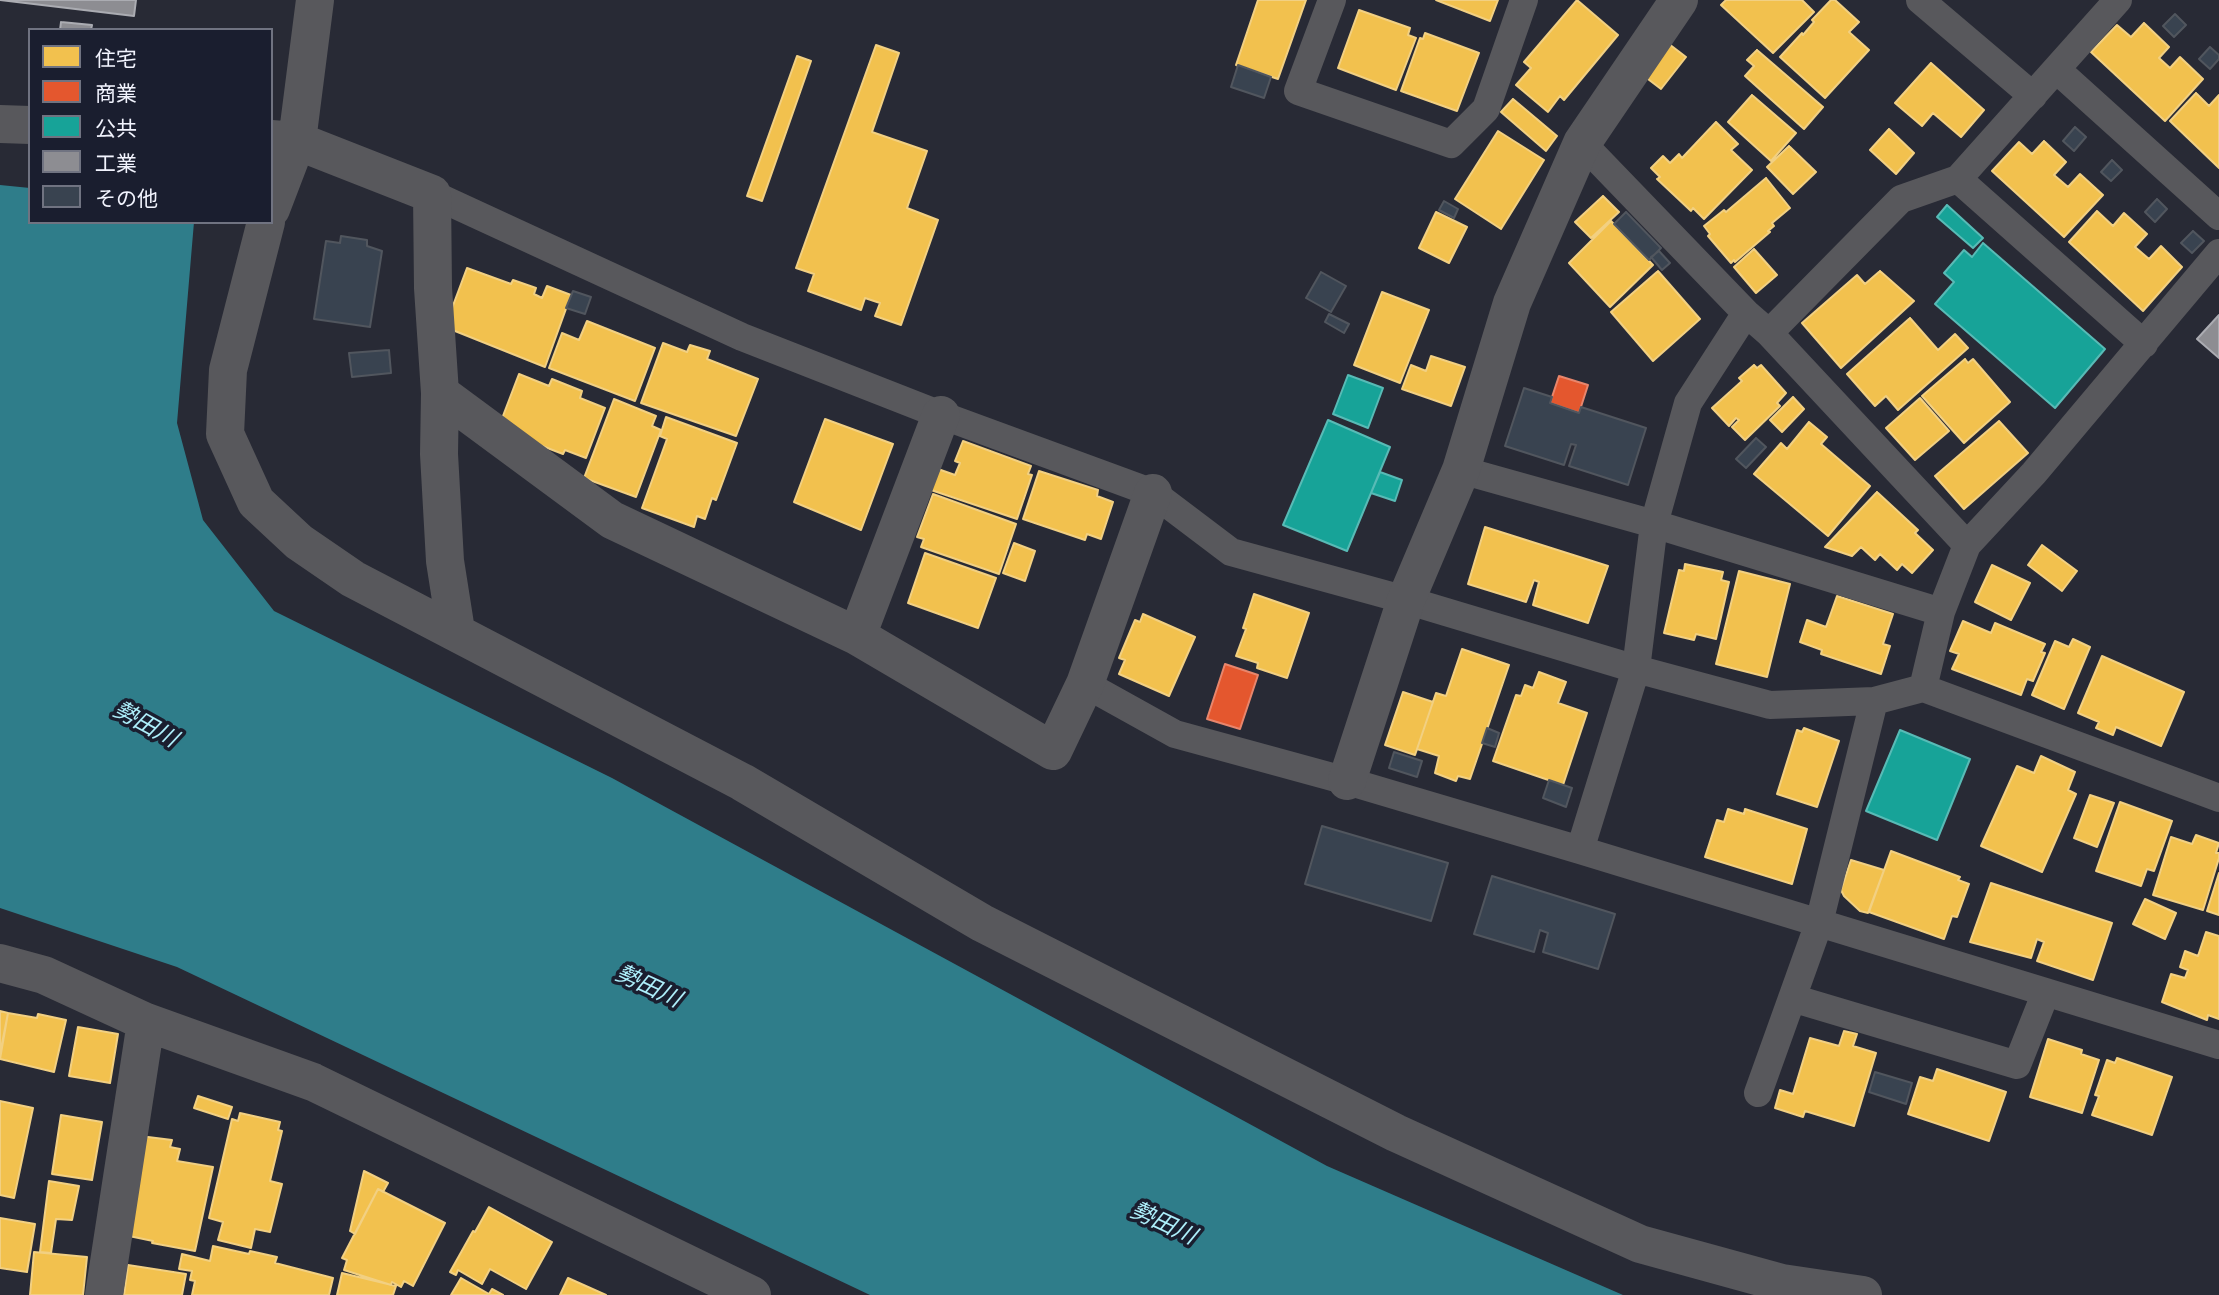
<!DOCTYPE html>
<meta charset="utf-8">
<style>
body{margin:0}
#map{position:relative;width:2219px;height:1295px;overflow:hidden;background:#282a35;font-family:"PT Serif","Noto Sans JP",serif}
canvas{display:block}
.legend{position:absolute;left:28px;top:28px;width:245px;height:196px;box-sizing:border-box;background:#1a1e2f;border:2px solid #707381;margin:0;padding:9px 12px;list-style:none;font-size:21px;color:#f1f3fd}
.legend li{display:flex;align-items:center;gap:14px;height:35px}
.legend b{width:35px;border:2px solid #707381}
</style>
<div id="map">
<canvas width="2219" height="1295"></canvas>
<ul class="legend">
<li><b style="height:19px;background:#f2c14e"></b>住宅</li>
<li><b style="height:19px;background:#e4572e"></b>商業</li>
<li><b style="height:19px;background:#17a398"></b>公共</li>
<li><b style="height:19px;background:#8d8d92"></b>工業</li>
<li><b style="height:19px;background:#394350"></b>その他</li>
</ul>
</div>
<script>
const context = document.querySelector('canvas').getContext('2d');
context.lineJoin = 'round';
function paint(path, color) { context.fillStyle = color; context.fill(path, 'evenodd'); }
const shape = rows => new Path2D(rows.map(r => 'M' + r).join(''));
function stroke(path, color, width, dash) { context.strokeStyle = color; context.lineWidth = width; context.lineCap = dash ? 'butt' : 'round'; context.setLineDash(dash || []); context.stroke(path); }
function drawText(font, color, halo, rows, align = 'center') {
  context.font = font + ' "PT Serif","Noto Sans JP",serif'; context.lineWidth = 7; context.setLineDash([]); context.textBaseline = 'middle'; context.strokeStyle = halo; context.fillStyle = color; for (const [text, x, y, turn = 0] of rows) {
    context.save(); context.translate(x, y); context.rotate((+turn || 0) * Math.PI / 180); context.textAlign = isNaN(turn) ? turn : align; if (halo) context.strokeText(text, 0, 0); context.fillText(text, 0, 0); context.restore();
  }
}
paint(shape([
 [0,185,30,188,30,222,194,222,177,423,203,520,274,611,612,778,1327,1166,1623,1295,870,1295,177,967,0,908]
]), '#2f7d8a');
const homes = shape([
 [1258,0,1306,0,1278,79,1236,65,1258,0],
 [1436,0,1498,0,1490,21,1436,0],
 [1577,0,1618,35,1564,100,1560,96,1548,112,1516,85,1531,68,1524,62,1577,0],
 [1726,0,1802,0,1814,12,1773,53,1721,5,1726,0],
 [1831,0,1835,0,1859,22,1849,32,1869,50,1825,98,1780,57,1802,33,1803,35,1814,22,1812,20,1831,0],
 [1359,10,1410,28,1408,35,1416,38,1396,90,1338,68,1359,10],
 [2144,23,2169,47,2159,58,2170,68,2180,57,2203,79,2165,121,2091,52,2117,25,2131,37,2144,23],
 [1425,33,1479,53,1457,111,1401,91,1420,38,1423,39,1425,33],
 [1669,44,1686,57,1661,89,1644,76,1669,44],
 [876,45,899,53,872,132,927,151,907,208,938,220,901,325,875,316,880,303,865,298,861,310,808,291,814,274,796,268,876,45],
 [1757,50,1823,107,1804,129,1745,76,1754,66,1747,60,1757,50],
 [797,56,811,61,762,201,747,196,797,56],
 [1931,63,1984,110,1961,137,1933,113,1922,126,1895,103,1931,63],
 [2196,93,2209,106,2219,95,2219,168,2170,121,2196,93],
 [1752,95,1796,133,1771,161,1728,122,1752,95],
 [1513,99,1557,136,1546,151,1501,112,1513,99],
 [1716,122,1738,144,1731,150,1752,170,1704,219,1693,208,1691,211,1657,179,1660,177,1651,168,1663,156,1670,163,1679,154,1682,158,1716,122],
 [1889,129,1914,153,1896,174,1870,150,1889,129],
 [1498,131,1544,160,1501,229,1455,199,1498,131],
 [2044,141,2066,162,2054,175,2068,187,2080,174,2103,195,2064,237,1992,171,2019,142,2032,154,2044,141],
 [1789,146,1816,172,1793,194,1767,167,1789,146],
 [1766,178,1790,208,1772,223,1774,226,1768,231,1770,232,1735,262,1734,260,1731,263,1708,236,1710,234,1704,226,1724,210,1726,212,1766,178],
 [1603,196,1619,212,1591,238,1575,222,1603,196],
 [2097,211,2113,226,2124,213,2147,234,2135,247,2149,259,2161,246,2182,267,2143,311,2069,242,2097,211],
 [1436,212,1467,227,1449,263,1419,248,1436,212],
 [1611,221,1653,265,1610,307,1569,263,1611,221],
 [1754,249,1777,275,1756,293,1734,267,1754,249],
 [467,268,511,284,513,280,536,288,534,294,542,298,547,286,571,295,545,367,445,327,467,268],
 [1658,271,1700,319,1653,361,1611,312,1658,271],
 [1880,271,1914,301,1841,368,1802,323,1857,275,1865,284,1880,271],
 [1382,292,1429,310,1400,383,1354,365,1382,292],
 [1910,318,1938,350,1955,334,1968,348,1898,410,1886,396,1875,406,1847,374,1910,318],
 [587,321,655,348,635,401,549,368,562,333,579,340,587,321],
 [663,343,687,352,690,345,710,351,707,359,758,379,736,436,641,403,663,343],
 [1431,356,1465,367,1451,406,1402,389,1411,365,1426,371,1431,356],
 [1965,359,1968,363,1973,359,2010,402,1964,443,1922,396,1965,359],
 [1754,365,1757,368,1761,365,1786,393,1777,403,1780,406,1745,440,1732,427,1739,420,1736,418,1729,426,1712,408,1742,381,1739,378,1754,365],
 [519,374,549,386,552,379,582,391,580,398,605,408,586,458,565,450,563,454,498,429,519,374],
 [1793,397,1804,409,1782,432,1770,420,1793,397],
 [1920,398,1949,431,1915,460,1886,428,1920,398],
 [614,399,656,416,652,426,661,430,636,497,584,478,614,399],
 [666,417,737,443,716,500,712,498,705,519,697,516,694,527,642,508,667,439,660,436,666,417],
 [825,419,893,444,861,530,794,502,825,419],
 [1999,421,2028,453,1964,509,1935,476,1999,421],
 [1809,422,1827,437,1821,444,1870,486,1828,536,1754,474,1781,443,1787,449,1809,422],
 [963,441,1031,466,1028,474,1032,475,1017,519,931,490,938,469,955,475,960,463,955,461,963,441],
 [1039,471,1098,490,1097,496,1113,502,1101,539,1087,534,1085,540,1023,519,1039,471],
 [1877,492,1918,530,1915,533,1933,550,1912,573,1902,564,1897,570,1880,554,1875,560,1861,547,1852,556,1825,547,1877,492],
 [933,494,1016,524,999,574,921,547,924,539,917,537,933,494],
 [1485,527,1608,566,1588,623,1533,605,1539,582,1534,580,1526,602,1468,584,1485,527],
 [1014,543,1035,551,1025,581,1003,573,1014,543],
 [2042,545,2077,571,2062,591,2028,565,2042,545],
 [925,553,996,578,978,628,908,603,925,553],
 [1685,564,1723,572,1721,580,1729,582,1716,639,1696,634,1694,640,1664,633,1679,570,1684,571,1685,564],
 [1992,565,2030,583,2011,620,1975,602,1992,565],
 [1739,571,1790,584,1767,677,1716,664,1739,571],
 [1254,594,1309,613,1287,678,1257,668,1258,663,1236,656,1246,629,1243,628,1254,594],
 [1837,596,1893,614,1883,644,1890,646,1881,674,1821,654,1822,650,1800,642,1807,620,1826,627,1837,596],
 [1143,614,1195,637,1169,696,1119,674,1125,660,1119,658,1135,620,1140,622,1143,614],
 [1963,621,1991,633,1995,623,2045,644,2041,652,2045,653,2033,681,2027,679,2021,695,1952,669,1959,654,1950,651,1963,621],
 [2073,639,2090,647,2064,709,2032,695,2055,641,2069,647,2073,639],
 [1462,649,1509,665,1470,779,1458,776,1456,781,1435,773,1439,756,1417,749,1436,693,1446,696,1462,649],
 [2102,656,2184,692,2161,746,2116,727,2113,735,2096,728,2099,722,2078,713,2102,656],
 [1539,672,1566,682,1558,703,1587,713,1563,785,1493,761,1516,695,1521,696,1525,685,1533,688,1539,672],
 [1403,692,1433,702,1415,755,1385,745,1403,692],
 [1804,728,1839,741,1817,807,1777,794,1797,730,1802,732,1804,728],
 [2041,756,2075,772,2068,790,2076,794,2042,872,1981,846,2017,766,2034,773,2041,756],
 [2090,795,2114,803,2097,847,2074,838,2090,795],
 [2120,802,2172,821,2154,871,2147,869,2141,886,2096,871,2120,802],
 [1728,809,1744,814,1745,809,1807,829,1792,884,1705,857,1717,820,1724,822,1728,809],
 [2196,835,2219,843,2216,853,2219,853,2219,858,2203,910,2153,895,2171,837,2192,844,2196,835],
 [1891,851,1960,877,1958,880,1969,884,1957,917,1952,916,1944,939,1869,912,1891,851],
 [1851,860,1884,870,1868,913,1860,911,1844,896,1841,890,1851,860],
 [2219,873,2219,915,2207,911,2219,873],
 [1991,883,2112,923,2093,980,2037,961,2044,942,2037,939,2031,958,1970,942,1991,883],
 [2145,899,2176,913,2165,939,2133,924,2145,899],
 [2206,932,2219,936,2219,1019,2208,1015,2207,1020,2162,1002,2171,974,2185,978,2188,970,2180,967,2185,951,2198,956,2206,932],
 [0,1011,8,1013,0,1054,0,1011],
 [8,1013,37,1018,38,1014,66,1020,54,1072,0,1059,8,1013],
 [78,1027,118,1034,110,1083,69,1076,78,1027],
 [1844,1031,1857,1034,1853,1046,1876,1053,1854,1126,1805,1111,1803,1117,1775,1108,1780,1090,1793,1094,1810,1038,1839,1046,1844,1031],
 [2048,1039,2082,1050,2081,1054,2099,1060,2082,1113,2030,1097,2048,1039],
 [2117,1058,2172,1077,2152,1135,2092,1115,2099,1096,2095,1095,2107,1060,2115,1063,2117,1058],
 [1937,1069,2006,1092,1989,1141,1908,1114,1920,1077,1933,1081,1937,1069],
 [198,1096,232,1107,228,1119,194,1108,198,1096],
 [0,1101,33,1108,14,1198,0,1195,0,1101],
 [240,1113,280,1122,278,1130,282,1131,270,1181,282,1184,270,1232,255,1229,251,1248,218,1240,223,1222,209,1218,232,1119,238,1121,240,1113],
 [61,1115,102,1122,92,1180,52,1174,61,1115],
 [140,1136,172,1140,170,1147,180,1149,177,1161,213,1167,195,1251,152,1243,153,1241,129,1236,140,1136],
 [364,1171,388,1183,383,1192,378,1189,355,1234,350,1231,364,1171],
 [49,1181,79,1186,72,1220,56,1219,51,1253,40,1252,49,1181],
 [378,1189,445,1223,413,1286,404,1281,401,1287,392,1282,391,1285,344,1270,347,1260,342,1258,378,1189],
 [489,1207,552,1242,526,1289,490,1269,482,1284,458,1270,456,1275,450,1272,473,1231,475,1232,489,1207],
 [0,1218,35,1224,27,1272,0,1268,0,1218],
 [213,1246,249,1254,250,1251,277,1257,275,1263,333,1278,329,1295,192,1295,195,1281,190,1280,192,1271,179,1269,182,1254,210,1261,213,1246],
 [34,1252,87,1257,83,1295,30,1295,34,1252],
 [128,1265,186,1274,182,1295,124,1295,128,1265],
 [342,1273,396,1286,393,1295,337,1295,342,1273],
 [461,1278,489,1294,492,1289,503,1295,451,1295,461,1278],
 [568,1278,606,1295,560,1295,568,1278]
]);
paint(homes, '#f2c14e');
stroke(homes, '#f2d082', 2);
const shops = shape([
 [1559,376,1588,385,1579,413,1550,403,1559,376],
 [1225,664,1258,675,1240,729,1207,719,1225,664]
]);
paint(shops, '#e4572e');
stroke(shops, '#e8866c', 2);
const public = shape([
 [1947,205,1983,238,1973,248,1937,217,1947,205],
 [1983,243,2105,349,2055,408,1935,304,1954,282,1944,273,1964,250,1972,257,1983,243],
 [1348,375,1383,388,1368,428,1333,414,1348,375],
 [1328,420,1390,447,1347,551,1283,525,1328,420],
 [1380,472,1402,480,1395,501,1371,493,1380,472],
 [1900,730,1970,759,1937,840,1866,811,1900,730]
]);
paint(public, '#17a398');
stroke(public, '#58bbb6', 2);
const industry = shape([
 [0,0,136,0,134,16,0,0],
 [61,22,92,25,91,30,60,30,61,22],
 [2219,315,2219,358,2197,339,2219,315]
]);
paint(industry, '#8d8d92');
stroke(industry, '#abacb2', 2);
const building = shape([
 [2175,14,2186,25,2174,37,2163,26,2175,14],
 [2210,47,2219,55,2219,59,2210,69,2199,59,2210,47],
 [1238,65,1271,77,1264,98,1231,87,1238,65],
 [2075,127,2086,137,2074,151,2063,141,2075,127],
 [2112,160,2122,170,2111,181,2101,172,2112,160],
 [2157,199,2167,209,2155,222,2145,212,2157,199],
 [1444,201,1458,209,1454,218,1439,210,1444,201],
 [1626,212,1661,248,1649,260,1614,224,1626,212],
 [2193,231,2204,241,2192,253,2181,243,2193,231],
 [341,236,367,240,367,246,382,251,370,327,314,319,326,241,340,243,341,236],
 [1659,251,1670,263,1662,270,1651,257,1659,251],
 [1321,272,1346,286,1331,312,1306,298,1321,272],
 [573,291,591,297,585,314,566,308,573,291],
 [1329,314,1349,324,1344,333,1325,322,1329,314],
 [389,350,391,373,352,377,349,353,389,350],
 [1524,388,1552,397,1550,403,1579,413,1581,407,1646,428,1628,485,1569,466,1576,445,1571,444,1564,465,1505,446,1524,388],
 [1756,438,1766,447,1746,468,1736,459,1756,438],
 [1487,728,1499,733,1495,747,1482,743,1487,728],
 [1394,752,1422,761,1417,777,1389,768,1394,752],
 [1549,780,1572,788,1566,807,1543,798,1549,780],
 [1322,826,1448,863,1431,921,1305,884,1322,826],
 [1492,876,1615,914,1598,969,1543,952,1548,933,1540,930,1534,952,1474,934,1492,876],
 [1875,1072,1912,1083,1906,1104,1869,1092,1875,1072]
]);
paint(building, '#394350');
stroke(building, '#51565e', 2);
stroke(shape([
 [1332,0,1298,91,1451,144,1486,109,1524,0],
 [1920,0,2033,96],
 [2057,70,2219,216],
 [1582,143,1746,313,1769,333,1967,545],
 [1958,179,2144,344],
 [432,194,742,337,941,415,1153,493,1231,552,1406,600,1636,669,1770,705,1874,701,1923,688,2219,798],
 [1769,333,1901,199,1958,179,2118,0],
 [1461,470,1654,524,1941,612],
 [1085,684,1175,734,1347,781,1580,850,2219,1045],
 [1923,688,1941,612,1967,545,2034,473,2219,253],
 [1580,850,1636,669,1654,524,1688,403,1746,313],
 [1792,998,2017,1065,2046,992],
 [1758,1093,1819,923,1874,701]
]), '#58585c', 28);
stroke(shape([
 [0,124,30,125],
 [271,139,297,141,432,194,433,288,440,393,439,454,445,561,456,631],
 [271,209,297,141,315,0],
 [266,222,228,370,225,434,256,502,299,542,353,579,742,782,982,923,1396,1133,1640,1244,1782,1283,1863,1295],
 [440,393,612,520,857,636,1053,751,1085,684,1153,493],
 [857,636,941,415],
 [1347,781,1406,600,1461,470,1512,303,1582,143,1679,0],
 [0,963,44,975,146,1022,313,1082,752,1295],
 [104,1295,146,1022]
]), '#58585c', 38);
drawText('italic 23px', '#aeeffb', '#1a1e2f', [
 ["勢田川",145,725,29],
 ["勢田川",648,987,25],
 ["勢田川",1163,1224,25]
]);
</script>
